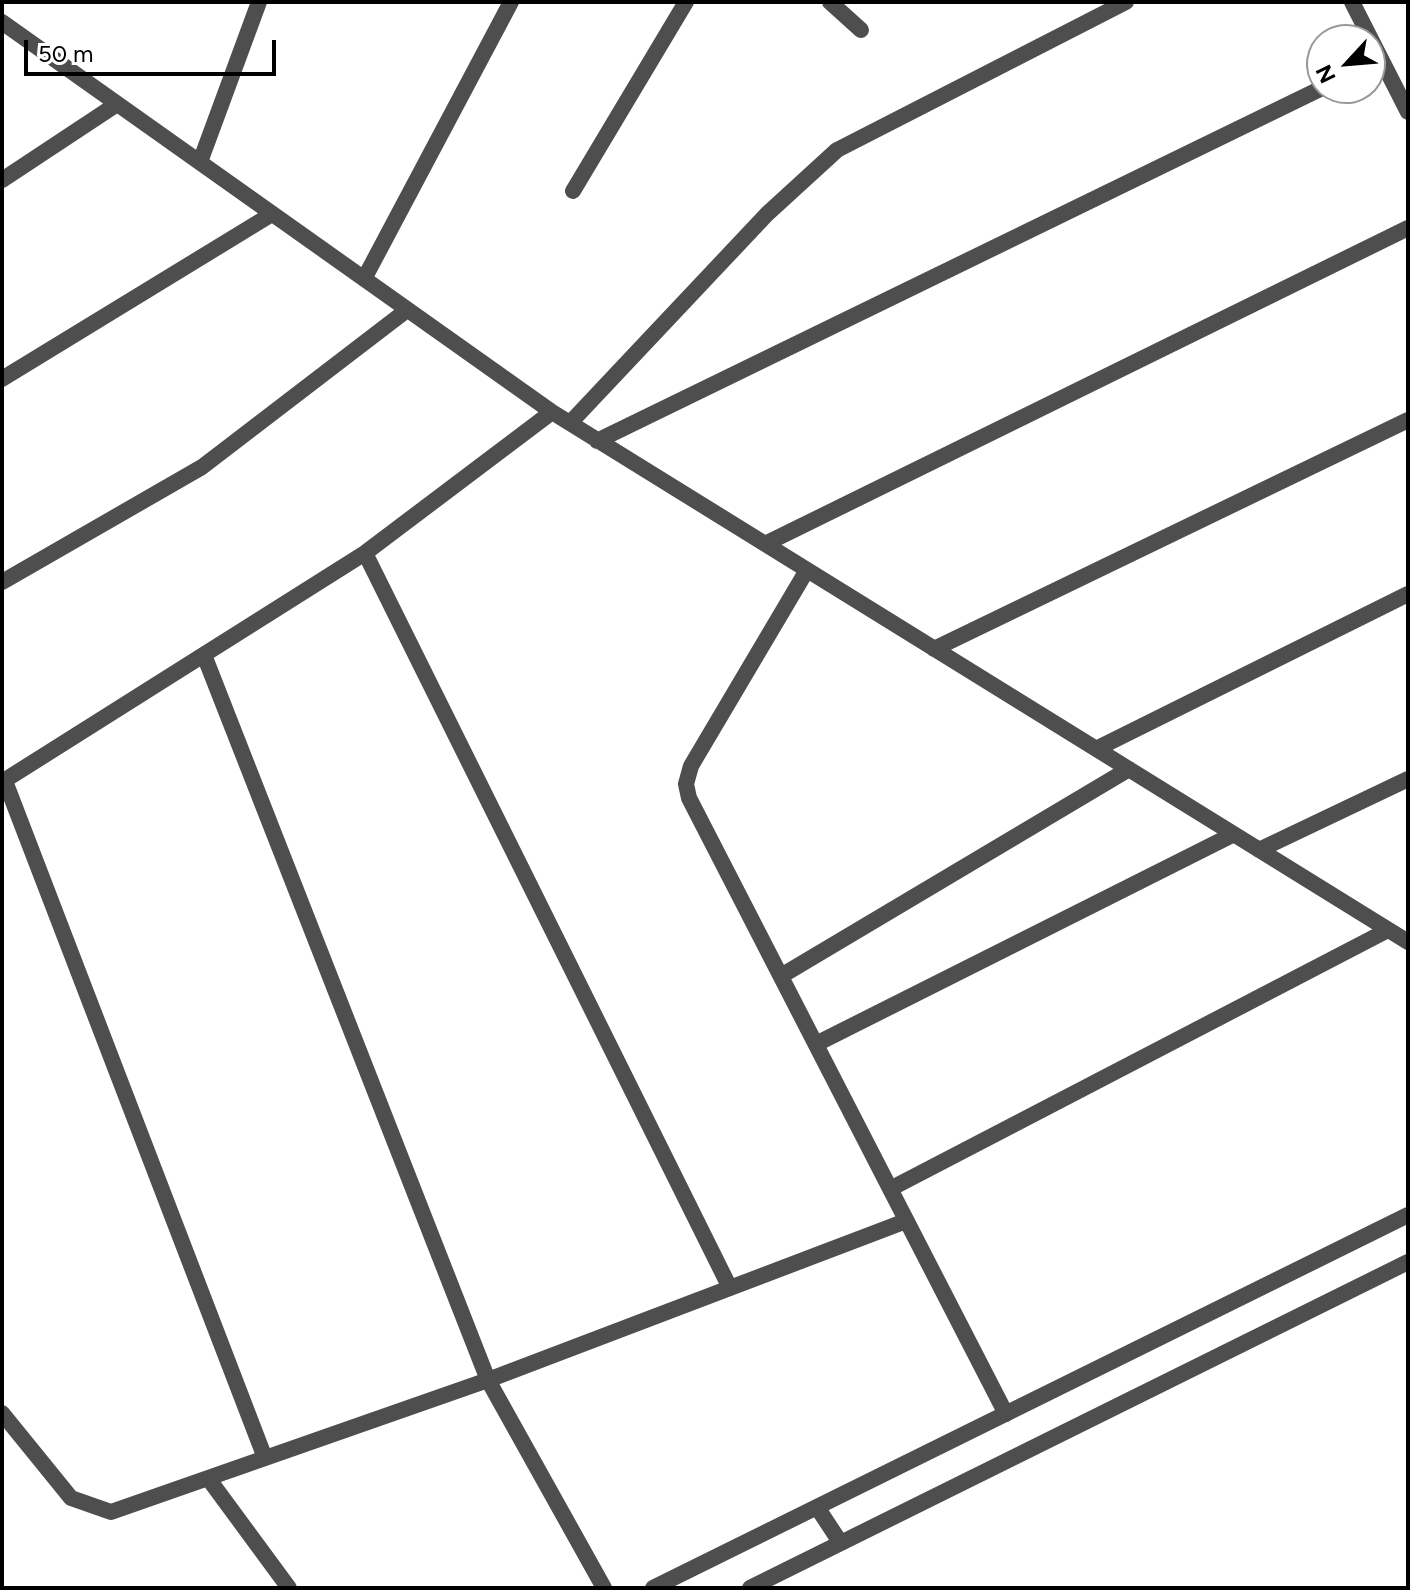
<!DOCTYPE html>
<style>
body{margin:0}
#map{position:relative;width:1410px;height:1590px;overflow:hidden;background:#fff;font-family:Figtree,sans-serif}
canvas{display:block}
.frame{position:absolute;inset:0;border:4px solid #000;pointer-events:none}
.north{position:absolute;left:1306px;top:24px;width:80px;height:80px;box-sizing:border-box;background:#fff;border:2px solid #999;border-radius:50%;rotate:244deg;font-size:22px;font-weight:700;line-height:32px;text-align:center;color:#000}
.north::after{content:'';display:block;margin:auto;width:28px;height:36px;background:#000;clip-path:polygon(50% 0,100% 100%,50% 72%,0 100%)}
.scale{position:absolute;left:24px;top:40px;width:252px;height:36px;box-sizing:border-box;border:4px solid #000;border-top:0;padding-left:10px;font-size:24px;line-height:28px;white-space:nowrap;color:#000;-webkit-text-stroke:6px #fff;paint-order:stroke}
</style>
<div id="map">
<canvas width="1410" height="1590"></canvas>
<div class="frame"></div>
<div class="north">N</div>
<div class="scale">50 m</div>
</div>
<script>
const context = document.querySelector('canvas').getContext('2d');
context.lineJoin = 'round';
const shape = rows => new Path2D(rows.map(r => 'M' + r).join(''));
function stroke(path, color, width, dash) { context.strokeStyle = color; context.lineWidth = width; context.lineCap = dash ? 'butt' : 'round'; context.setLineDash(dash || []); context.stroke(path); }
stroke(shape([
 [830,2,861,30],
 [1352,2,1408,112],
 [2,22,552,412,1408,942],
 [200,162,259,2],
 [2,180,117,104],
 [573,191,686,2],
 [364,279,511,2],
 [2,379,272,214],
 [570,423,767,214,837,150,1126,2],
 [597,441,1322,88],
 [765,544,1408,228],
 [365,553,730,1288],
 [807,570,691,766,686,784,689,798,1006,1414],
 [2,582,202,467,407,310],
 [934,649,1408,420],
 [204,655,488,1380,604,1588],
 [1096,749,1408,594],
 [5,781,265,1458],
 [2,782,365,553,552,412],
 [1259,850,1408,779],
 [781,976,1129,769],
 [816,1044,1234,834],
 [890,1189,1388,930],
 [2,1413,71,1498,111,1512,488,1380,906,1221],
 [208,1478,289,1588]
]), '#4e4e4e', 16);
stroke(shape([
 [817,1507,840,1542],
 [653,1588,1408,1215],
 [750,1588,1408,1262]
]), '#4e4e4e', 16);
</script>
